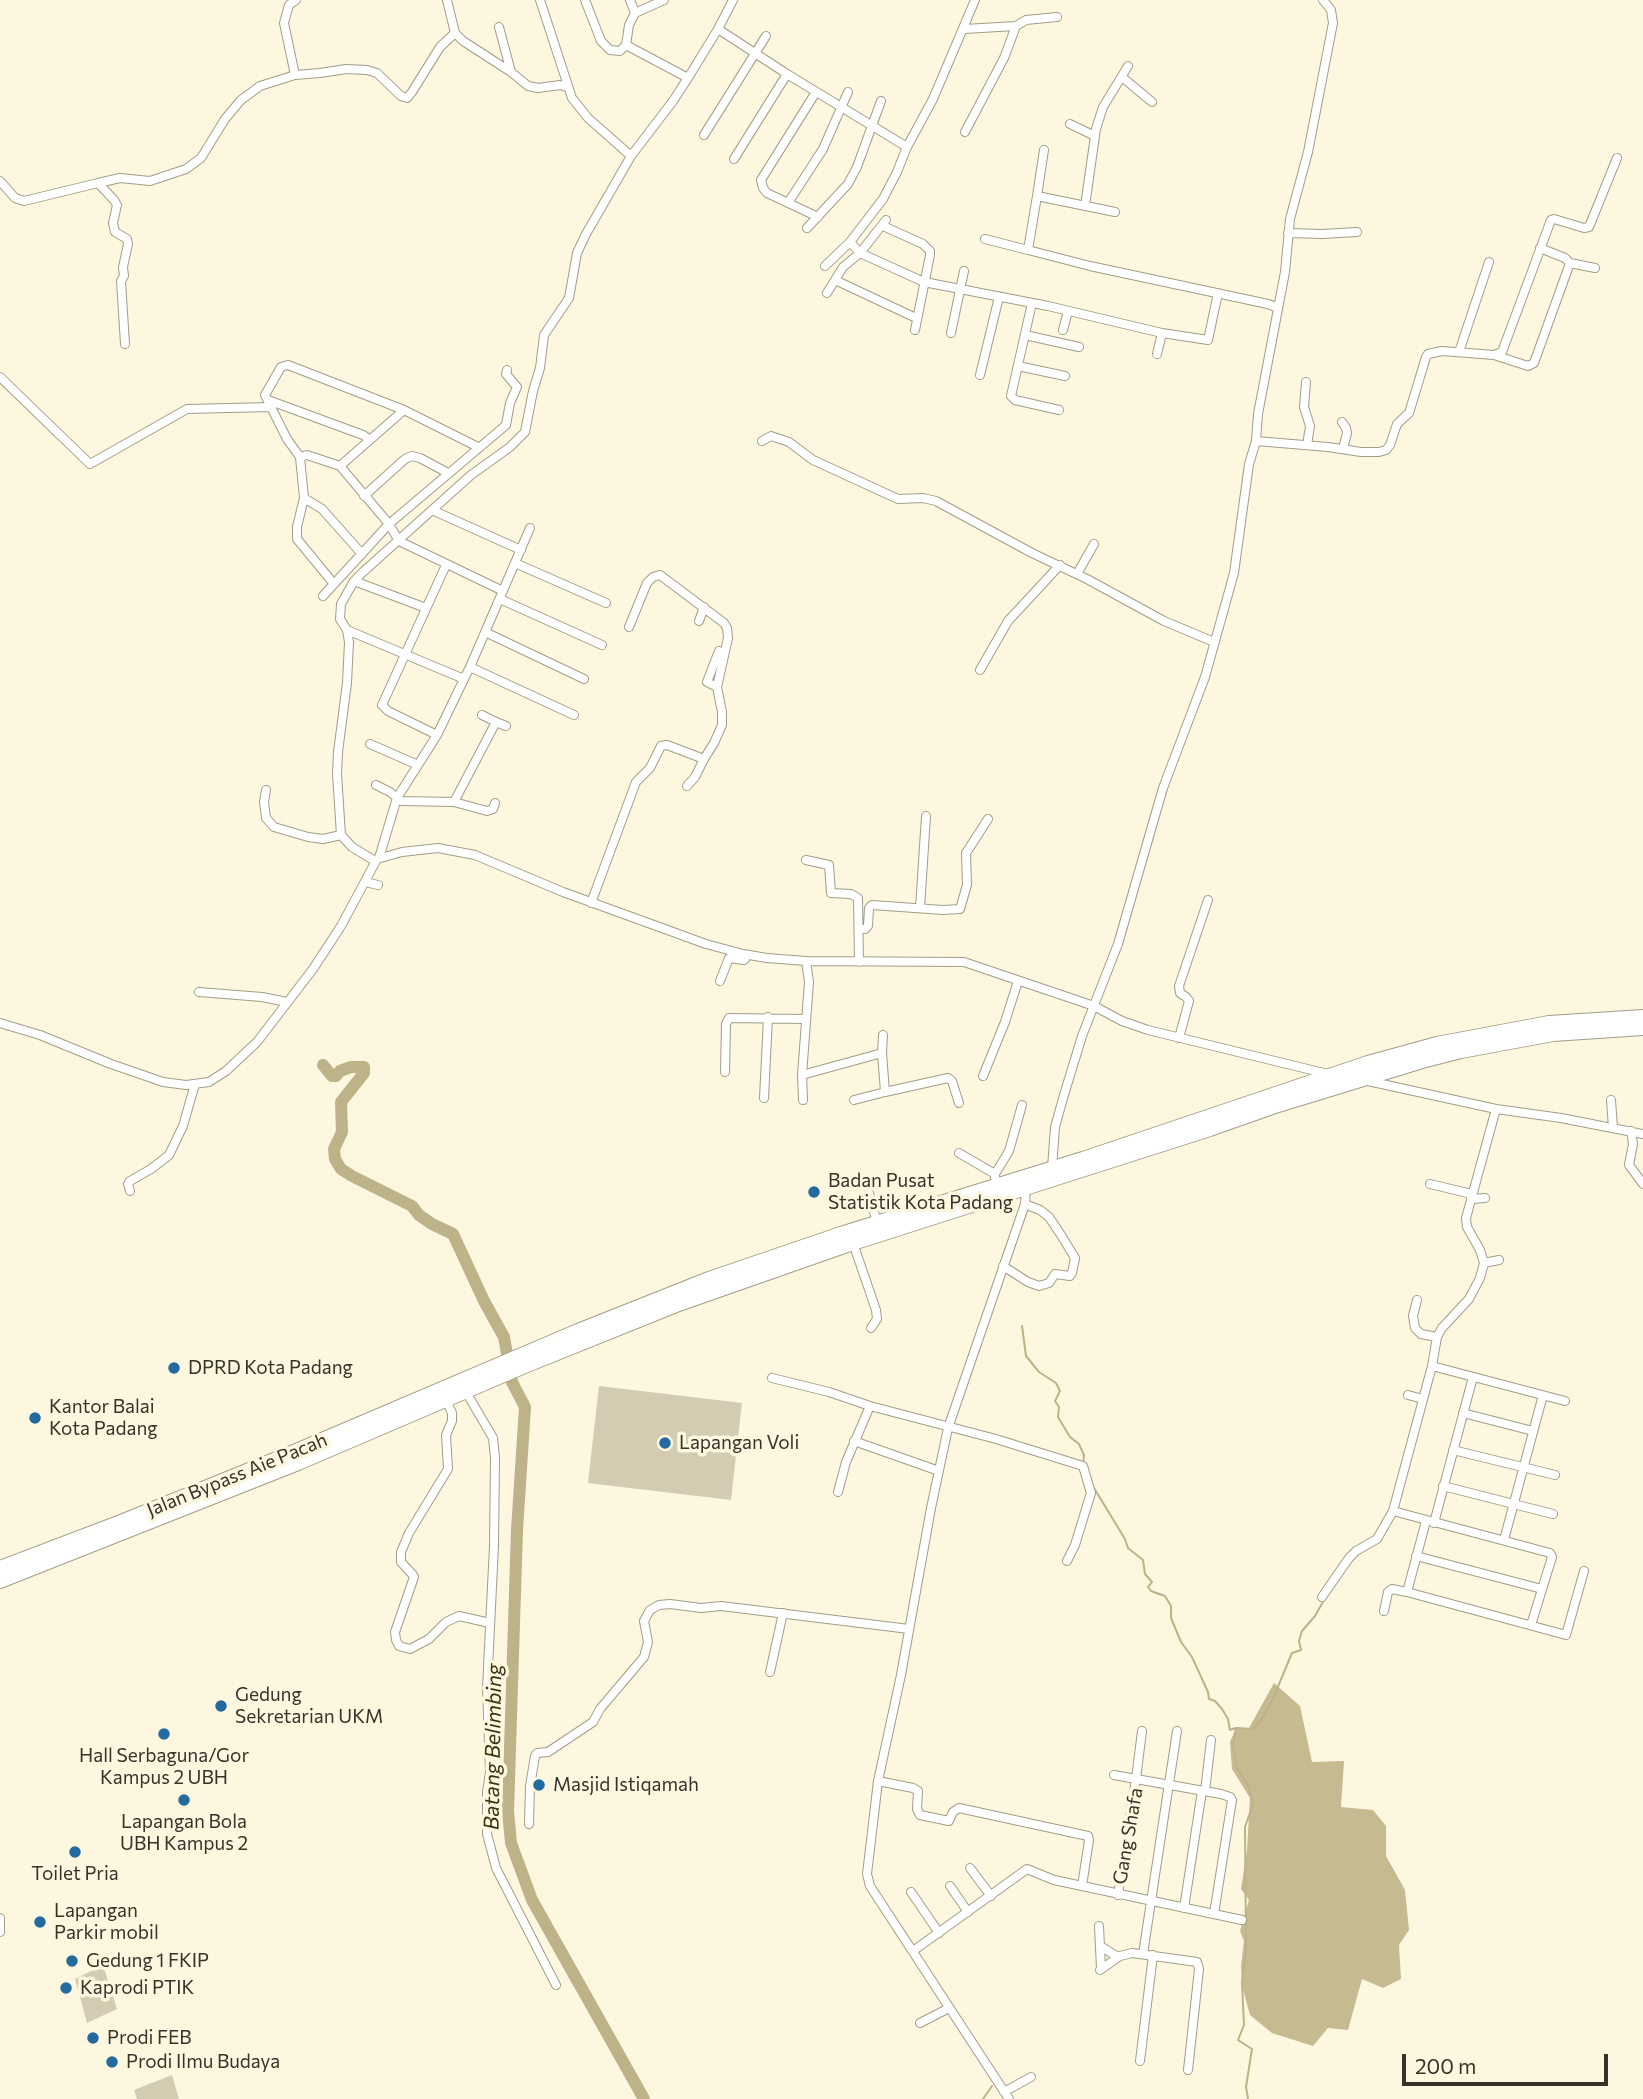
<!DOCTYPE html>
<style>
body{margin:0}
#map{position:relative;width:1643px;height:2099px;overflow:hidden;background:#fdf7e0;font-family:Commissioner,sans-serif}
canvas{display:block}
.scale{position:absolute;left:1402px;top:2054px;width:206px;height:32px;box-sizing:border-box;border:4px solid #35332a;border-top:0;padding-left:9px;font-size:21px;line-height:24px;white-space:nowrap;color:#35332a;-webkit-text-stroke:5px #fdf7e0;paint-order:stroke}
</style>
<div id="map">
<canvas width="1643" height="2099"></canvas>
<div class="scale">200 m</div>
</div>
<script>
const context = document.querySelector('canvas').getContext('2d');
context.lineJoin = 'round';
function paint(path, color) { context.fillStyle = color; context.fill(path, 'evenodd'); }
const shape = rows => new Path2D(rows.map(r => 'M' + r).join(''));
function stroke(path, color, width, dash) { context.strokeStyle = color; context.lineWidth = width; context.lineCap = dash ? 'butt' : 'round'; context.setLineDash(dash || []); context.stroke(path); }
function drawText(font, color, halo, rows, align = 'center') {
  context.font = font + ' Commissioner,sans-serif'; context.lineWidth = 7; context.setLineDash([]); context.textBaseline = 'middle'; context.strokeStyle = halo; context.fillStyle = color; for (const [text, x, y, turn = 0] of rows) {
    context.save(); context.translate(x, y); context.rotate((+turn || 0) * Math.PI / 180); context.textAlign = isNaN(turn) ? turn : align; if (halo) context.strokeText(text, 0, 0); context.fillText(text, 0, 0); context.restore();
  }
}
paint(shape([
 [599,1386,742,1403,731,1500,588,1483],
 [103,1965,117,2009,87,2023,75,1979],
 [172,2075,179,2099,137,2099,134,2090]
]), '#d3ccb2');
paint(shape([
 [1274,1683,1300,1706,1312,1762,1344,1761,1341,1807,1373,1810,1386,1826,1386,1856,1405,1890,1409,1930,1399,1945,1401,1979,1383,1988,1362,1979,1348,2030,1328,2028,1313,2046,1272,2033,1250,2015,1242,1986,1241,1966,1244,1941,1240,1931,1249,1900,1241,1889,1247,1850,1250,1798,1232,1769,1230,1742,1236,1728,1249,1728]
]), '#c6bb90');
stroke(shape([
 [1022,1326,1026,1356,1039,1372,1056,1383,1060,1391,1055,1401,1059,1407,1058,1417,1070,1437,1079,1444,1084,1455,1083,1464],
 [1094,1488,1125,1539,1128,1548,1143,1560,1145,1574,1152,1582,1148,1587,1151,1591,1165,1596,1171,1606,1171,1618,1181,1642,1192,1657,1208,1692,1209,1699,1215,1701,1222,1709,1228,1719,1230,1730,1236,1728,1233,1746,1237,1768,1248,1785,1253,1804,1245,1827,1246,1949,1242,1983,1244,2025,1238,2040,1252,2049,1246,2087,1248,2099],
 [1340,1576,1352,1560],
 [1237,1728,1253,1729,1262,1719,1272,1701,1292,1653,1301,1650,1299,1641,1302,1631,1315,1616,1324,1600],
 [983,2099,992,2086]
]), '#bdb288', 2);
stroke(shape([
 [323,1065,332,1076,336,1076,340,1071,351,1067,364,1067,364,1073,341,1102,342,1132,334,1149,335,1159,341,1169,352,1176,412,1206,419,1215,432,1224,453,1234,484,1301,504,1337,512,1382,525,1407,517,1530,508,1811,511,1843,532,1900,644,2099]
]), '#bdb288', 12);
const street = shape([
 [447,0,455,33],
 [540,0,572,98,588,118,631,156],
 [585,0,601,41,610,50,620,51,626,45,688,78],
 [630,0,635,13],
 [499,27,511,72],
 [718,29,787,74,907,147,933,99,975,0],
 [964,29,1016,26,1026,20,1057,17],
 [626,45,629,25,635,13,664,0],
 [295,75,284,23,289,5,296,0],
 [1122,77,1152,102],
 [816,92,761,180,763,188,767,193,818,217],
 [1070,124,1095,136],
 [965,132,1004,58,1016,26],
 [704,135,766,36],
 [734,159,787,74],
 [0,181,15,198,24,201,98,183,114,200,117,205,113,223,115,232,127,239,128,244,123,267,124,276,121,281,125,344],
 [98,183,120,178,150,181,186,169,201,158,225,119,241,100,260,86,295,75,320,73,346,69,367,70,377,73,401,96,407,98,412,92,440,47,455,33,463,41,511,72,528,86,538,88,560,85,567,87],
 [1037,196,1044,150],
 [788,203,823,149,848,92],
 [1085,206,1096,129,1103,107,1128,66],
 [1115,212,1037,196,1028,250,1090,266,1268,304,1278,308],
 [883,226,923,244,930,251,930,255,915,330],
 [807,228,848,184,857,167,881,101],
 [1288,233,1322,234,1357,232],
 [985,239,1028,250],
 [850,242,860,253,924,282,1048,306,1162,333,1208,340,1218,293],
 [1570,263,1595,268],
 [825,266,850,242,883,199,897,172,907,147],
 [835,280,916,318],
 [827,293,843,267,860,253,886,220],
 [1032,303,1011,396,1015,400,1059,410],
 [1063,330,1068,311],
 [951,333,964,271],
 [1025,335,1079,347],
 [1459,352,1489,262],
 [1157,354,1162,333],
 [1494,355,1528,366,1534,363,1570,263,1565,258,1540,248],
 [1018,366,1065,376],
 [980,375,999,297],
 [0,377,90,464,187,409,271,407],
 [1306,382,1304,407,1310,426,1307,445],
 [268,400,363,435,369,439],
 [1342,422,1346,428,1347,433,1343,449],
 [762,441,771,436,789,442,813,460,898,499,923,498,936,501,1032,553,1087,579,1164,621,1214,642],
 [1256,441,1328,447,1361,452,1379,452,1386,450,1390,445,1397,424,1409,413,1426,357,1428,354,1442,351,1494,355,1502,352,1551,220,1554,219,1584,228,1589,227,1617,158],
 [478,447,404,410,288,365,281,367,265,395,287,439,300,457,304,498,297,527,297,539,334,584,389,524,506,425,510,403,517,387,506,374,507,370],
 [300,457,307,455,340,466,389,524,399,541,503,591],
 [340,466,404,410],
 [364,496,405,459,412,456,420,458,448,473],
 [304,498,322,509,362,554],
 [432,510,521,550],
 [530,528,470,667,464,679,347,630,340,619,341,604,354,581,363,572,471,475,510,447,525,432,533,391,540,368,544,335,569,298,577,253,586,234,631,156,673,101,688,78,718,29,733,0],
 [515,563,606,603],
 [1077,574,1094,544],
 [354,581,426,608],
 [323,596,334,584],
 [500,599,602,645],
 [699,621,704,607],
 [347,630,349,642,347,683,338,752,337,774,341,835,352,847,375,861],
 [485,632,584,679],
 [470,667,574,715],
 [980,670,1008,621,1060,565],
 [717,687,707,682,719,651],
 [496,722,506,726],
 [437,735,388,711,382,705,446,565],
 [370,744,418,765],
 [376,785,390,792,401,801,454,802,496,722,482,715],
 [687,786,695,777,704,759],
 [266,790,264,802,266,818,274,827,308,837,323,839,341,835],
 [454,802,487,811,493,809,495,803],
 [379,858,397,798,437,735,464,679],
 [806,860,829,865,831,893,851,894,858,898,859,962],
 [365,882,378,885],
 [591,903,636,782,650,768,661,746,667,745,704,759,714,743,722,725,722,712,717,687,728,638,727,628,724,623,660,575,653,577,647,583,629,627],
 [920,908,926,816],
 [859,929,865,929,868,926,869,908,872,905,943,910,960,909,967,885,966,853,988,819],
 [720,981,729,958,744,960,745,959,743,954],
 [199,992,262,997,287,1002],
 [0,1023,40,1035,111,1064,163,1082,186,1085,209,1082,226,1071,257,1042,313,969,341,926,377,859,402,852,438,848,475,855,563,892,706,944,743,954,767,958,806,961,964,962,1094,1006,1122,1021,1148,1030,1328,1074],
 [1179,1038,1189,1001,1186,997,1180,993,1179,986,1208,900],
 [882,1053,883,1035],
 [725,1072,726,1024,729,1018,806,1019],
 [802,1075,882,1053,885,1092,948,1078,952,1081,959,1103],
 [983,1076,1005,1022,1018,981],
 [1368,1081,1496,1109,1561,1118,1643,1134],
 [764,1098,768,1017],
 [803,1100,802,1075,809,982,806,961],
 [854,1100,885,1092],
 [1611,1100,1613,1128],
 [1496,1109,1466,1218,1467,1227,1480,1250,1484,1263,1480,1278,1469,1299,1442,1328,1437,1337,1432,1366,1393,1511,1550,1553,1552,1557,1531,1625],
 [1631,1131,1633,1144,1629,1165,1643,1184],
 [959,1153,995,1174],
 [1052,1168,1055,1127,1064,1095,1082,1036,1118,944,1163,788,1205,677,1234,573,1249,464,1256,441,1258,414,1285,272,1290,219,1308,152,1333,23,1331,10,1323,0],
 [1430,1184,1472,1194],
 [995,1186,995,1174,1009,1151,1022,1105],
 [130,1191,128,1184,130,1181,151,1169,169,1155,183,1126,195,1084],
 [869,1193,877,1223],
 [1471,1199,1485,1198],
 [853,1243,876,1310,877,1319,871,1328],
 [1484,1263,1499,1260],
 [1003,1266,1028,1282,1039,1286,1049,1283,1055,1274,1070,1276,1072,1273,1075,1258,1061,1235,1049,1217,1040,1210,1025,1204],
 [1417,1300,1413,1316,1415,1328,1421,1334,1437,1337],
 [1432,1366,1565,1401],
 [772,1378,829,1392,870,1406],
 [466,1392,493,1438,495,1458,494,1546,487,1688,490,1772,487,1792,487,1834,496,1868,556,1985],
 [1408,1395,1423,1399],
 [446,1400,452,1413,452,1421,446,1435,448,1469,409,1533,401,1552,401,1562,413,1575,414,1577,395,1632,396,1640,399,1646,410,1649,429,1639,446,1622,459,1616,490,1623],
 [1463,1413,1533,1431],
 [854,1441,939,1471],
 [1453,1450,1555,1475],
 [1443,1486,1553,1514],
 [838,1492,846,1462,870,1406,996,1439,1083,1466,1091,1493,1075,1545,1067,1561],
 [1434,1523,1473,1377],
 [1504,1540,1543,1395],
 [1416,1556,1542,1589],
 [1407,1592,1426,1521],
 [1322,1597,1349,1558,1356,1551,1377,1539,1393,1511],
 [1384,1611,1388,1592,1392,1589,1407,1592,1566,1635,1584,1571],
 [770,1672,783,1613],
 [1114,1775,1136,1779,1142,1731],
 [878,1781,913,1788,918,1791,917,1809,920,1815,949,1821,953,1812,959,1808,1088,1836,1089,1840,1082,1886],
 [1205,1791,1211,1740],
 [529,1824,530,1786,535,1756,537,1753,548,1752,593,1722,600,1709,644,1657,648,1642,644,1621,650,1610,659,1605,670,1604,701,1608,721,1606,909,1629],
 [970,1868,991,1896],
 [950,1886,968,1912],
 [911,1892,939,1933],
 [1118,1895,1136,1779,1221,1794,1230,1797,1232,1800,1214,1914],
 [1184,1908,1202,1791],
 [0,1918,0,1932],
 [1099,1926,1101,1969],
 [1100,1946,1118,1957],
 [913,1951,1027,1869,1054,1880,1242,1920],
 [1143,1954,1177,1731],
 [1100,1970,1120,1956,1132,1953,1197,1962,1199,1969,1188,2070],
 [920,2023,949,2008],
 [1140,2061,1153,1955],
 [1004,2092,1031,2077],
 [1009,2099,870,1886,867,1874,878,1781,901,1675,931,1508,948,1428,1025,1204,1026,1188]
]);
const highway = shape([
 [0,1568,121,1522,294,1452,578,1331,709,1279,841,1234,1083,1159,1368,1063,1437,1044,1549,1023,1643,1017],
 [0,1581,298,1463,527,1365,676,1305,853,1243,1210,1129,1278,1105,1422,1061,1461,1051,1553,1034,1643,1028]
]);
stroke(street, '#a29d87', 10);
stroke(highway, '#a29d87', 16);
stroke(street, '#fff', 8);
stroke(highway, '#fff', 14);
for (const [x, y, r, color] of [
 [814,1192,7,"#236a9e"],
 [174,1368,7,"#236a9e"],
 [35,1418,7,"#236a9e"],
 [665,1443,7,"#236a9e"],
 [221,1706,7,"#236a9e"],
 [164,1734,7,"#236a9e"],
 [539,1785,7,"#236a9e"],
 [184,1800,7,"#236a9e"],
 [75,1852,7,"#236a9e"],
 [40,1922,7,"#236a9e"],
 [72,1961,7,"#236a9e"],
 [66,1988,7,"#236a9e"],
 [93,2038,7,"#236a9e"],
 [112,2062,7,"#236a9e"]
]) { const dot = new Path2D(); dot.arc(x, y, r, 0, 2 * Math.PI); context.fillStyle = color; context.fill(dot); stroke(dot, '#fdf7e0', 2.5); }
drawText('19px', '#35332a', '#fdf7e0', [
 ["Badan Pusat",828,1181],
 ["Statistik Kota Padang",828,1203],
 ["DPRD Kota Padang",188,1368],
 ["Kantor Balai",49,1407],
 ["Kota Padang",49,1429],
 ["Lapangan Voli",679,1443],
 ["Gedung",235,1695],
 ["Sekretarian UKM",235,1717],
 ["Hall Serbaguna/Gor",164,1756,"center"],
 ["Kampus 2 UBH",164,1778,"center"],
 ["Masjid Istiqamah",553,1785],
 ["Lapangan Bola",184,1822,"center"],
 ["UBH Kampus 2",184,1844,"center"],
 ["Toilet Pria",75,1874,"center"],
 ["Lapangan",54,1911],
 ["Parkir mobil",54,1933],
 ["Gedung 1 FKIP",86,1961],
 ["Kaprodi PTIK",80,1988],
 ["Prodi FEB",107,2038],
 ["Prodi Ilmu Budaya",126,2062]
], 'left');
drawText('19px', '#35332a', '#fdf7e0', [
 ["Jalan Bypass Aie Pacah",237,1475,-22],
 ["Gang Shafa",1128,1836,-80]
]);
drawText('italic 21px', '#3b320f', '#fdf7e0', [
 ["Batang Belimbing",493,1747,-89]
]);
</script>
